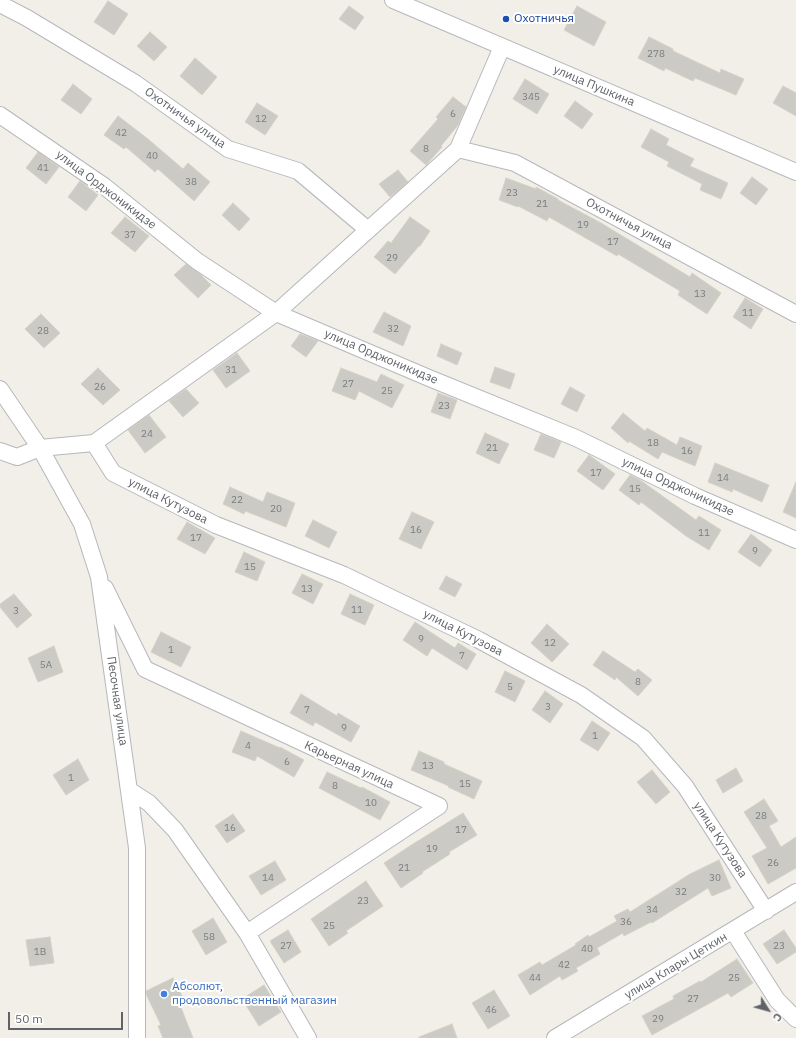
<!DOCTYPE html>
<meta charset="utf-8">
<style>
body{margin:0}
#map{position:relative;width:796px;height:1038px;overflow:hidden;background:#f1efe8;font-family:"IBM Plex Sans",sans-serif}
canvas{display:block}
.north{position:absolute;left:748px;top:990px;width:40px;height:40px;-webkit-text-stroke:3px #fff;paint-order:stroke;rotate:127deg;font-size:11px;font-weight:700;line-height:16px;text-align:center;color:#5f6368}
.north::after{content:'';display:block;margin:auto;width:14px;height:18px;background:#5f6368;clip-path:polygon(50% 0,100% 100%,50% 72%,0 100%)}
.scale{position:absolute;left:8px;top:1012px;width:115px;height:18px;box-sizing:border-box;border:2px solid #5f6368;border-top:0;padding-left:5px;font-size:12px;line-height:14px;white-space:nowrap;color:#5f6368;-webkit-text-stroke:3px #fff;paint-order:stroke}
</style>
<div id="map">
<canvas width="796" height="1038"></canvas>
<div class="north">С</div>
<div class="scale">50 m</div>
</div>
<script>
const context = document.querySelector('canvas').getContext('2d');
context.lineJoin = 'round';
function paint(path, color) { context.fillStyle = color; context.fill(path, 'evenodd'); }
const shape = rows => new Path2D(rows.map(r => 'M' + r).join(''));
function stroke(path, color, width, dash) { context.strokeStyle = color; context.lineWidth = width; context.lineCap = dash ? 'butt' : 'round'; context.setLineDash(dash || []); context.stroke(path); }
function drawText(font, color, halo, rows, align = 'center') {
  context.font = font + ' "IBM Plex Sans",sans-serif'; context.lineWidth = 4; context.setLineDash([]); context.textBaseline = 'middle'; context.strokeStyle = halo; context.fillStyle = color; for (const [text, x, y, turn = 0] of rows) {
    context.save(); context.translate(x, y); context.rotate((+turn || 0) * Math.PI / 180); context.textAlign = isNaN(turn) ? turn : align; if (halo) context.strokeText(text, 0, 0); context.fillText(text, 0, 0); context.restore();
  }
}
const building = shape([
 [108,1,128,14,114,35,94,22,108,1],
 [349,6,364,17,355,30,339,19,349,6],
 [577,6,606,22,594,46,564,30,577,6],
 [150,32,167,47,154,61,137,46,150,32],
 [649,37,673,49,673,51,720,73,721,69,744,79,736,95,695,78,693,81,665,68,664,71,638,58,649,37],
 [195,58,217,77,202,95,180,76,195,58],
 [525,79,549,94,537,114,513,99,525,79],
 [73,84,92,99,81,114,61,100,73,84],
 [783,86,796,93,796,116,773,103,783,86],
 [453,97,466,107,458,125,441,146,442,147,426,165,410,151,438,119,436,117,453,97],
 [575,101,593,114,582,129,564,116,575,101],
 [257,103,278,116,265,135,245,122,257,103],
 [118,116,148,139,183,169,188,163,210,182,194,201,158,169,155,172,126,147,124,149,104,135,118,116],
 [651,129,669,139,666,145,694,159,690,166,728,183,721,199,700,190,702,184,667,166,669,162,641,147,651,129],
 [38,152,59,167,46,184,26,168,38,152],
 [398,170,408,182,390,197,379,184,398,170],
 [752,177,768,189,756,205,740,193,752,177],
 [506,178,536,189,536,187,558,199,558,200,601,223,690,277,692,273,721,293,707,314,678,295,680,291,618,254,617,256,549,217,547,221,518,206,518,207,499,200,506,178],
 [80,181,98,195,86,211,68,197,80,181],
 [233,203,250,219,239,231,222,215,233,203],
 [125,217,149,236,135,252,111,233,125,217],
 [410,217,430,231,420,246,419,246,395,274,374,257,388,241,391,243,410,217],
 [186,264,199,273,211,285,198,298,174,275,186,264],
 [745,298,763,309,751,329,733,317,745,298],
 [384,312,411,326,403,346,373,332,384,312],
 [41,314,60,333,44,348,25,329,41,314],
 [300,334,318,341,306,357,291,346,300,334],
 [441,344,462,353,457,365,437,356,441,344],
 [237,353,250,371,226,388,213,370,237,353],
 [495,367,515,374,510,389,490,382,495,367],
 [98,368,120,390,103,405,81,384,98,368],
 [341,368,377,382,381,374,404,385,392,408,359,391,355,400,332,391,341,368],
 [570,387,585,395,577,412,561,404,570,387],
 [186,389,199,403,183,417,169,401,186,389],
 [438,393,457,400,450,419,431,412,438,393],
 [623,413,645,431,647,428,677,445,680,437,702,446,695,466,662,452,658,459,629,441,628,443,611,428,623,413],
 [149,415,166,437,145,453,128,430,149,415],
 [485,433,509,444,499,464,476,453,485,433],
 [541,434,561,442,554,458,534,450,541,434],
 [589,455,615,474,603,490,577,471,589,455],
 [715,463,769,485,762,502,733,489,732,492,708,482,715,463],
 [630,475,640,480,696,520,699,516,721,530,709,550,686,536,641,502,639,505,619,490,630,475],
 [796,482,796,518,783,512,796,482],
 [230,487,263,502,267,492,295,503,286,527,245,511,244,514,223,504,230,487],
 [412,512,434,522,421,549,399,539,412,512],
 [313,520,337,532,329,548,305,536,313,520],
 [187,522,215,538,205,554,177,539,187,522],
 [751,534,772,550,760,567,738,552,751,534],
 [244,552,265,562,257,581,235,572,244,552],
 [302,574,323,584,313,604,292,593,302,574],
 [446,576,462,584,455,597,439,589,446,576],
 [14,594,32,615,17,628,0,607,0,604,14,594],
 [350,594,374,605,365,625,341,614,350,594],
 [415,622,455,648,458,643,476,654,467,670,432,648,427,656,403,640,415,622],
 [547,624,569,644,552,662,531,643,547,624],
 [161,632,191,647,181,667,151,652,161,632],
 [54,646,63,672,38,682,28,658,54,646],
 [603,651,635,672,638,669,652,680,638,696,616,677,615,680,593,665,603,651],
 [505,671,525,681,515,702,495,692,505,671],
 [545,691,563,704,550,723,532,710,545,691],
 [301,694,337,716,338,713,360,726,351,742,315,722,313,726,290,713,301,694],
 [592,721,610,733,598,751,580,740,592,721],
 [241,731,280,748,280,747,304,760,294,777,257,756,255,761,232,752,241,731],
 [419,751,444,762,444,764,482,781,474,799,448,787,449,786,411,770,419,751],
 [78,759,89,780,66,795,53,775,78,759],
 [736,768,743,781,723,793,716,780,736,768],
 [652,770,670,792,656,804,637,782,652,770],
 [327,772,361,788,362,787,390,802,380,820,319,788,327,772],
 [764,799,778,821,769,826,781,847,796,837,796,868,768,884,752,856,767,848,744,812,764,799],
 [463,813,477,835,449,852,450,854,422,872,423,873,401,888,384,863,413,844,463,813],
 [233,814,245,831,227,843,215,826,233,814],
 [719,860,731,888,712,896,708,888,652,923,651,922,624,936,623,933,597,948,600,954,576,968,578,971,562,980,560,976,530,995,518,975,540,962,542,965,576,945,575,944,588,935,589,937,617,921,614,916,628,909,630,912,690,874,719,860],
 [275,861,286,880,261,895,249,876,275,861],
 [366,881,383,906,346,931,348,933,329,946,311,919,366,881],
 [213,918,227,942,206,955,192,931,213,918],
 [288,930,301,952,284,963,270,941,288,930],
 [784,930,796,948,796,952,777,964,763,944,784,930],
 [50,937,54,963,30,966,26,940,50,937],
 [737,959,753,983,731,997,728,993,652,1035,642,1016,674,999,673,996,700,981,701,982,737,959],
 [173,978,183,998,178,1000,193,1038,163,1038,158,1026,161,1025,146,994,146,991,173,978],
 [264,985,281,1012,259,1026,242,999,264,985],
 [494,990,510,1016,488,1029,472,1003,494,990],
 [452,1024,457,1038,419,1038,419,1037,452,1024]
]);
paint(building, '#cccac5');
stroke(building, '#d6d1c6', 1);
const street = shape([
 [393,0,796,172],
 [0,4,27,18,135,83,228,149,298,171,368,230],
 [0,115,104,186,197,261,276,313,429,378,576,438,695,496,796,540],
 [458,149,515,163,796,314],
 [0,389,40,448,82,524,99,577,137,848,137,1038],
 [94,443,113,473,216,525,344,575,479,640,581,695,643,738,685,786,766,911],
 [0,451,17,457,40,448,94,443,276,313,458,149,502,47],
 [105,588,145,669,439,806,247,933],
 [129,790,149,803,175,830,247,933,308,1038],
 [733,931,777,1000,796,1019],
 [555,1038,796,892]
]);
stroke(street, '#b5b8bc', 18);
stroke(street, '#fff', 16);
for (const [x, y, r, color] of [
 [506,19,4,"#1a4fb4"],
 [164,994,4,"#3f7fe0"]
]) { const dot = new Path2D(); dot.arc(x, y, r, 0, 2 * Math.PI); context.fillStyle = color; context.fill(dot); stroke(dot, '#fff', 1.5); }
drawText('10px', '#7a7d7f', null, [
 ["278",656,54],
 ["345",531,97],
 ["6",453,114],
 ["12",261,119],
 ["42",121,133],
 ["8",426,149],
 ["40",152,156],
 ["41",43,168],
 ["38",191,182],
 ["23",512,193],
 ["21",542,204],
 ["19",583,225],
 ["37",130,235],
 ["17",613,242],
 ["29",392,258],
 ["13",700,294],
 ["11",748,313],
 ["32",393,329],
 ["28",43,331],
 ["31",231,370],
 ["27",348,384],
 ["26",100,387],
 ["25",387,391],
 ["23",444,406],
 ["24",147,434],
 ["18",653,443],
 ["21",492,448],
 ["16",687,451],
 ["17",596,473],
 ["14",723,478],
 ["15",635,489],
 ["22",237,500],
 ["20",276,509],
 ["16",416,530],
 ["11",704,533],
 ["17",196,538],
 ["9",755,551],
 ["15",250,567],
 ["13",307,589],
 ["11",357,610],
 ["3",16,611],
 ["9",421,639],
 ["12",550,643],
 ["1",171,650],
 ["7",462,656],
 ["5А",46,665],
 ["8",638,682],
 ["5",510,687],
 ["3",548,707],
 ["7",307,710],
 ["9",344,728],
 ["1",595,736],
 ["4",248,746],
 ["6",287,762],
 ["13",428,766],
 ["1",71,778],
 ["15",465,784],
 ["8",335,786],
 ["10",371,803],
 ["28",761,816],
 ["16",230,828],
 ["17",461,830],
 ["19",432,849],
 ["26",773,863],
 ["21",404,868],
 ["14",268,878],
 ["30",715,878],
 ["32",681,892],
 ["23",363,901],
 ["34",652,910],
 ["36",626,922],
 ["25",329,926],
 ["58",209,937],
 ["27",286,946],
 ["23",779,946],
 ["40",587,949],
 ["1В",40,952],
 ["42",564,965],
 ["44",535,978],
 ["25",734,978],
 ["27",693,999],
 ["46",491,1010],
 ["29",658,1019]
]);
drawText('12px', '#164399', '#fff', [
 ["Охотничья",514,19]
], 'left');
drawText('12px', '#5f6368', '#fff', [
 ["улица Пушкина",594,86,23],
 ["Охотничья улица",185,118,35],
 ["улица Орджоникидзе",106,190,37],
 ["Охотничья улица",629,224,28],
 ["улица Орджоникидзе",381,357,23],
 ["улица Орджоникидзе",678,487,25],
 ["улица Кутузова",168,501,27],
 ["улица Кутузова",463,633,27],
 ["Песочная улица",117,701,82],
 ["Карьерная улица",349,765,25],
 ["улица Кутузова",720,840,57],
 ["улица Клары Цеткин",676,966,-31]
]);
drawText('12px', '#366cbe', '#fff', [
 ["Абсолют,",172,987],
 ["продовольственный магазин",172,1001]
], 'left');
</script>
